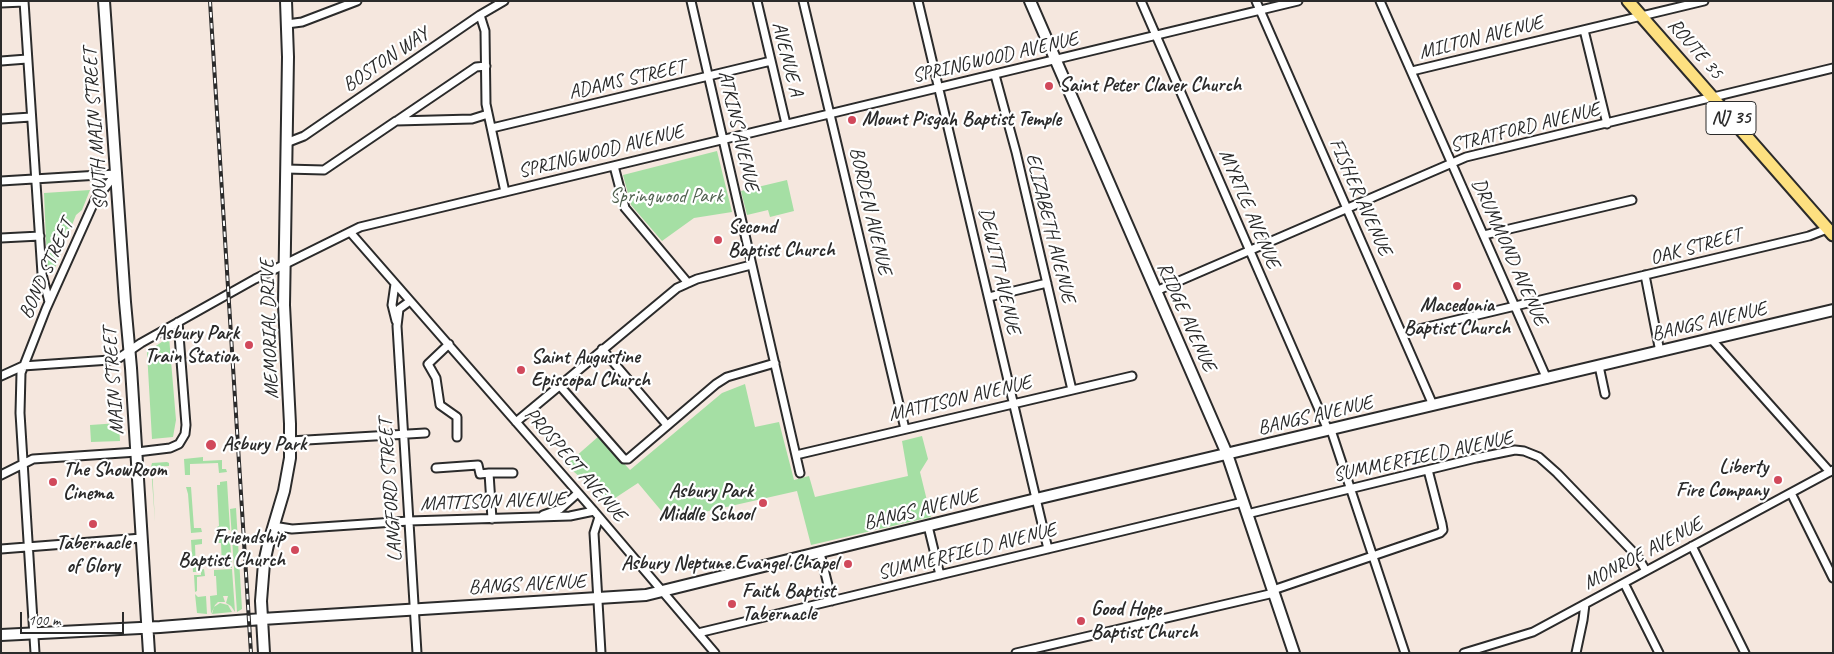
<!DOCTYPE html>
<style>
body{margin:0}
#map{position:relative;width:1834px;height:654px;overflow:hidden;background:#f5e7de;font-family:Caveat,sans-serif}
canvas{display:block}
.frame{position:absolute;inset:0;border:2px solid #2b2b2b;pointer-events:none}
.scale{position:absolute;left:20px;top:612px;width:104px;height:22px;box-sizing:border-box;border:2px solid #2b2b2b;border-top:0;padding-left:6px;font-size:15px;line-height:18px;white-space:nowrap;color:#2b2b2b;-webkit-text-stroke:4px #fff;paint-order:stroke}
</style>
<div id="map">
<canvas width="1834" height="654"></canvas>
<div class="frame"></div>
<div class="scale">100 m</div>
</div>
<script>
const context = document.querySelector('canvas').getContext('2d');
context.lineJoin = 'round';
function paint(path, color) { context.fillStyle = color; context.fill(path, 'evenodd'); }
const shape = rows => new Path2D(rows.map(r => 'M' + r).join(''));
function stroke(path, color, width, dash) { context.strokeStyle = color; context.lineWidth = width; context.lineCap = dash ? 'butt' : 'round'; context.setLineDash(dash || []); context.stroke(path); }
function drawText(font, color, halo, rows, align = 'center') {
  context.font = font + ' Caveat,sans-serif'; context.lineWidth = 4.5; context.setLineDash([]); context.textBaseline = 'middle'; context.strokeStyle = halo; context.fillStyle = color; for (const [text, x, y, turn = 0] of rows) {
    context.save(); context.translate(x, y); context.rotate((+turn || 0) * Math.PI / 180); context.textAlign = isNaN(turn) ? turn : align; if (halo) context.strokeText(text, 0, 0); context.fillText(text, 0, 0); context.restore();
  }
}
paint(shape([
 [717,151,732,212,694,218,662,241,631,205,623,175],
 [787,180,794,211,770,217,768,210,747,215,741,191],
 [90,190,82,210,76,215,52,275,49,275,48,274,46,240,44,193],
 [169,337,176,420,173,437,152,439,147,352],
 [745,384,755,427,779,422,794,480,809,476,815,497,908,476,902,441,922,436,928,459,920,472,931,517,811,545,797,491,669,520,638,483,609,502,566,465,599,436,630,470,722,393],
 [119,423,120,441,91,442,90,425],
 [203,457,203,461,222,460,222,469,226,469,227,472,219,473,218,463,190,464,190,475,185,475,184,459],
 [167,462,169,463,169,466,152,467,155,522,151,467,152,463],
 [227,481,230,530,218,531,217,527,219,526,217,485,220,485,220,482],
 [186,487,191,487,194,528,201,528,202,532,191,533,188,494],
 [236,508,242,609,237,612,230,509],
 [230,538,232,568,222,568,221,543,218,543,218,539],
 [202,539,202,544,195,545,196,570,204,569,205,576,197,577,197,591,195,592,194,575,201,575,201,572,193,572,191,540],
 [232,569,235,612,231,606,226,603,228,596,223,596,225,602,218,602,215,605,211,614,210,596,217,595,216,576,214,576,214,570],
 [195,594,198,597,206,596,207,614,197,613],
 [220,603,228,605,232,612,212,614,214,607]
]), '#a5dfa4');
const street = shape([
 [24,1,42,274,49,302],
 [691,1,800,473],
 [757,1,786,124],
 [803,1,905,429],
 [918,1,1048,549],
 [1141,1,1328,430],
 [1256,1,1433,405],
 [1380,1,1547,379],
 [1,3,24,2],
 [480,15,485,31,486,104,505,192],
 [287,24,302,22,357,1],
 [1584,30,1607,124],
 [1,61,27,59],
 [1412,71,1704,1],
 [995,75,1016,152,1072,390],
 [1,119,31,117],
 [398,120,476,67,486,66],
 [492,128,771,61],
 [286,143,304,136,480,15,504,1],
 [614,166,625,208,688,283],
 [286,169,324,170,396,121,472,119,488,114],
 [1,181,116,174],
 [350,232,594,511,715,653],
 [1484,235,1632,200],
 [1,238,40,236],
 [1645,275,1660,352],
 [395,284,392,305,396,321],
 [1156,291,1466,157,1833,68],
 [989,297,1047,283],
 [410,301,399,309,397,326,417,653],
 [1402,333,1809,236,1827,229],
 [1711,339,1830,472],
 [449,344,428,364,436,378,440,405,457,417,457,437],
 [602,349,667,425],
 [1599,366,1605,394],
 [1,376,23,366,110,360,119,358,141,343,255,279,360,227,1298,1],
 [560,386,624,459,628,459,716,384,727,377,775,363],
 [516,422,677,288,697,279,751,265],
 [1331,430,1405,653],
 [290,441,425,433],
 [796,455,1132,376],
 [436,468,478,465,480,474,489,473],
 [1,475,33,459,137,452,170,448,179,444,185,434,186,425,178,322],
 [1791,493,1833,578],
 [1247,514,1476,458,1515,450,1524,451,1539,457,1557,473,1638,557,1646,571],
 [543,515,560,509,578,493],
 [599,517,594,533,601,653],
 [492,519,489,473,513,473],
 [273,526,292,529,409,521,570,516,594,511],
 [928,526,940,575],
 [1692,546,1745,653],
 [1,549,142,538],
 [820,553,832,601],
 [1624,583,1659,653],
 [1273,590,1440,533,1443,530,1442,524,1428,470],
 [698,633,1243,502],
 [35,653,20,413,21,373,46,309,95,200,116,174],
 [1016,653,1274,593],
 [1464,653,1533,632,1833,470],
 [1576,653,1583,620,1585,604]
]);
const secondary = shape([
 [104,1,125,302,131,368,149,653],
 [1030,1,1227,454,1294,653],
 [1,635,160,627,262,619,646,595,1036,499,1833,310],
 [264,653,261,601,264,563,268,545,284,491,290,458,290,424,284,305,288,57,286,1]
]);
const primary = shape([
 [1628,1,1833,235]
]);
stroke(street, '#2b2b2b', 11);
stroke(secondary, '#2b2b2b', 14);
stroke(primary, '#2b2b2b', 15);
stroke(street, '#fff', 7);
stroke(secondary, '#fff', 10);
stroke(primary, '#fde080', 11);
const rail = shape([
 [210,1,251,653]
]);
stroke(rail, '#2b2b2b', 4);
stroke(rail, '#fff', 2, [5.5]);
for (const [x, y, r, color] of [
 [1049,86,5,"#d1495b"],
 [852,120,5,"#d1495b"],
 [718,240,5,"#d1495b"],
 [1457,286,5,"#d1495b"],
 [249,345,5,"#d1495b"],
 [521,370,5,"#d1495b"],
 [211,445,6,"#d1495b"],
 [1778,480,5,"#d1495b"],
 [53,482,5,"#d1495b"],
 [763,503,5,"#d1495b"],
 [93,524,5,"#d1495b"],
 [295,550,5,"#d1495b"],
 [848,564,5,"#d1495b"],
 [732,604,5,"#d1495b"],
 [1081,621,5,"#d1495b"]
]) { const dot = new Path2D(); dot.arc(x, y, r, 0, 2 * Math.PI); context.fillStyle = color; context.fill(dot); stroke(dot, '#fff', 2); }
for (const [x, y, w] of [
 [1731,118,50]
]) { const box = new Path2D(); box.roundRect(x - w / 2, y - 16.5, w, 33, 4); context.fillStyle = '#fff'; context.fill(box); stroke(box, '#2b2b2b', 1); }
drawText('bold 19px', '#2b2b2b', null, [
 ["NJ 35",1731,118]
]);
drawText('20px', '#2b2b2b', '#fff', [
 ["MILTON AVENUE",1481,38,-14],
 ["ROUTE 35",1695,49,49],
 ["SPRINGWOOD AVENUE",995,58,-13],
 ["AVENUE A",787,59,76],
 ["BOSTON WAY",386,60,-34],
 ["ADAMS STREET",627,80,-13],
 ["STRATFORD AVENUE",1525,128,-14],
 ["SOUTH MAIN STREET",96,129,-94],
 ["ATKINS AVENUE",738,131,77],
 ["SPRINGWOOD AVENUE",601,152,-14],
 ["FISHER AVENUE",1360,197,66],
 ["MYRTLE AVENUE",1249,209,67],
 ["BORDEN AVENUE",870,211,77],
 ["ELIZABETH AVENUE",1050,228,76],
 ["OAK STREET",1696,247,-15],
 ["DRUMMOND AVENUE",1509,252,66],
 ["BOND STREET",47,269,-66],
 ["DEWITT AVENUE",999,271,77],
 ["RIDGE AVENUE",1186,317,66],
 ["BANGS AVENUE",1709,322,-13],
 ["MEMORIAL DRIVE",270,329,-92],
 ["MAIN STREET",114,381,-94],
 ["MATTISON AVENUE",960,399,-13],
 ["BANGS AVENUE",1315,416,-13],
 ["SUMMERFIELD AVENUE",1423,457,-12],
 ["PROSPECT AVENUE",575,465,49],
 ["LANGFORD STREET",391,490,-94],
 ["MATTISON AVENUE",493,502,-2],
 ["BANGS AVENUE",921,510,-14],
 ["SUMMERFIELD AVENUE",967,552,-14],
 ["MONROE AVENUE",1643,554,-28],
 ["BANGS AVENUE",527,585,-3]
]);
drawText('bold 20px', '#2b2b2b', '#fff', [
 ["Saint Peter Claver Church",1059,86],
 ["Mount Pisgah Baptist Temple",862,120],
 ["Second",728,228],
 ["Baptist Church",728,251],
 ["Macedonia",1457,306,"center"],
 ["Baptist Church",1457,329,"center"],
 ["Asbury Park",239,334,"right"],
 ["Train Station",239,357,"right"],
 ["Saint Augustine",531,358],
 ["Episcopal Church",531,381],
 ["Asbury Park",222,445],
 ["Liberty",1768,468,"right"],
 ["Fire Company",1768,491,"right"],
 ["The ShowRoom",63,471],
 ["Cinema",63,494],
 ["Asbury Park",753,492,"right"],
 ["Middle School",753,515,"right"],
 ["Friendship",285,538,"right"],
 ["Baptist Church",285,561,"right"],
 ["Tabernacle",93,544,"center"],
 ["of Glory",93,567,"center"],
 ["Asbury Neptune Evangel Chapel",838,564,"right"],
 ["Faith Baptist",742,592],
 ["Tabernacle",742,615],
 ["Good Hope",1091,610],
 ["Baptist Church",1091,633]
], 'left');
drawText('20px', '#50614f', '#fff', [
 ["Springwood Park",666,197]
]);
</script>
